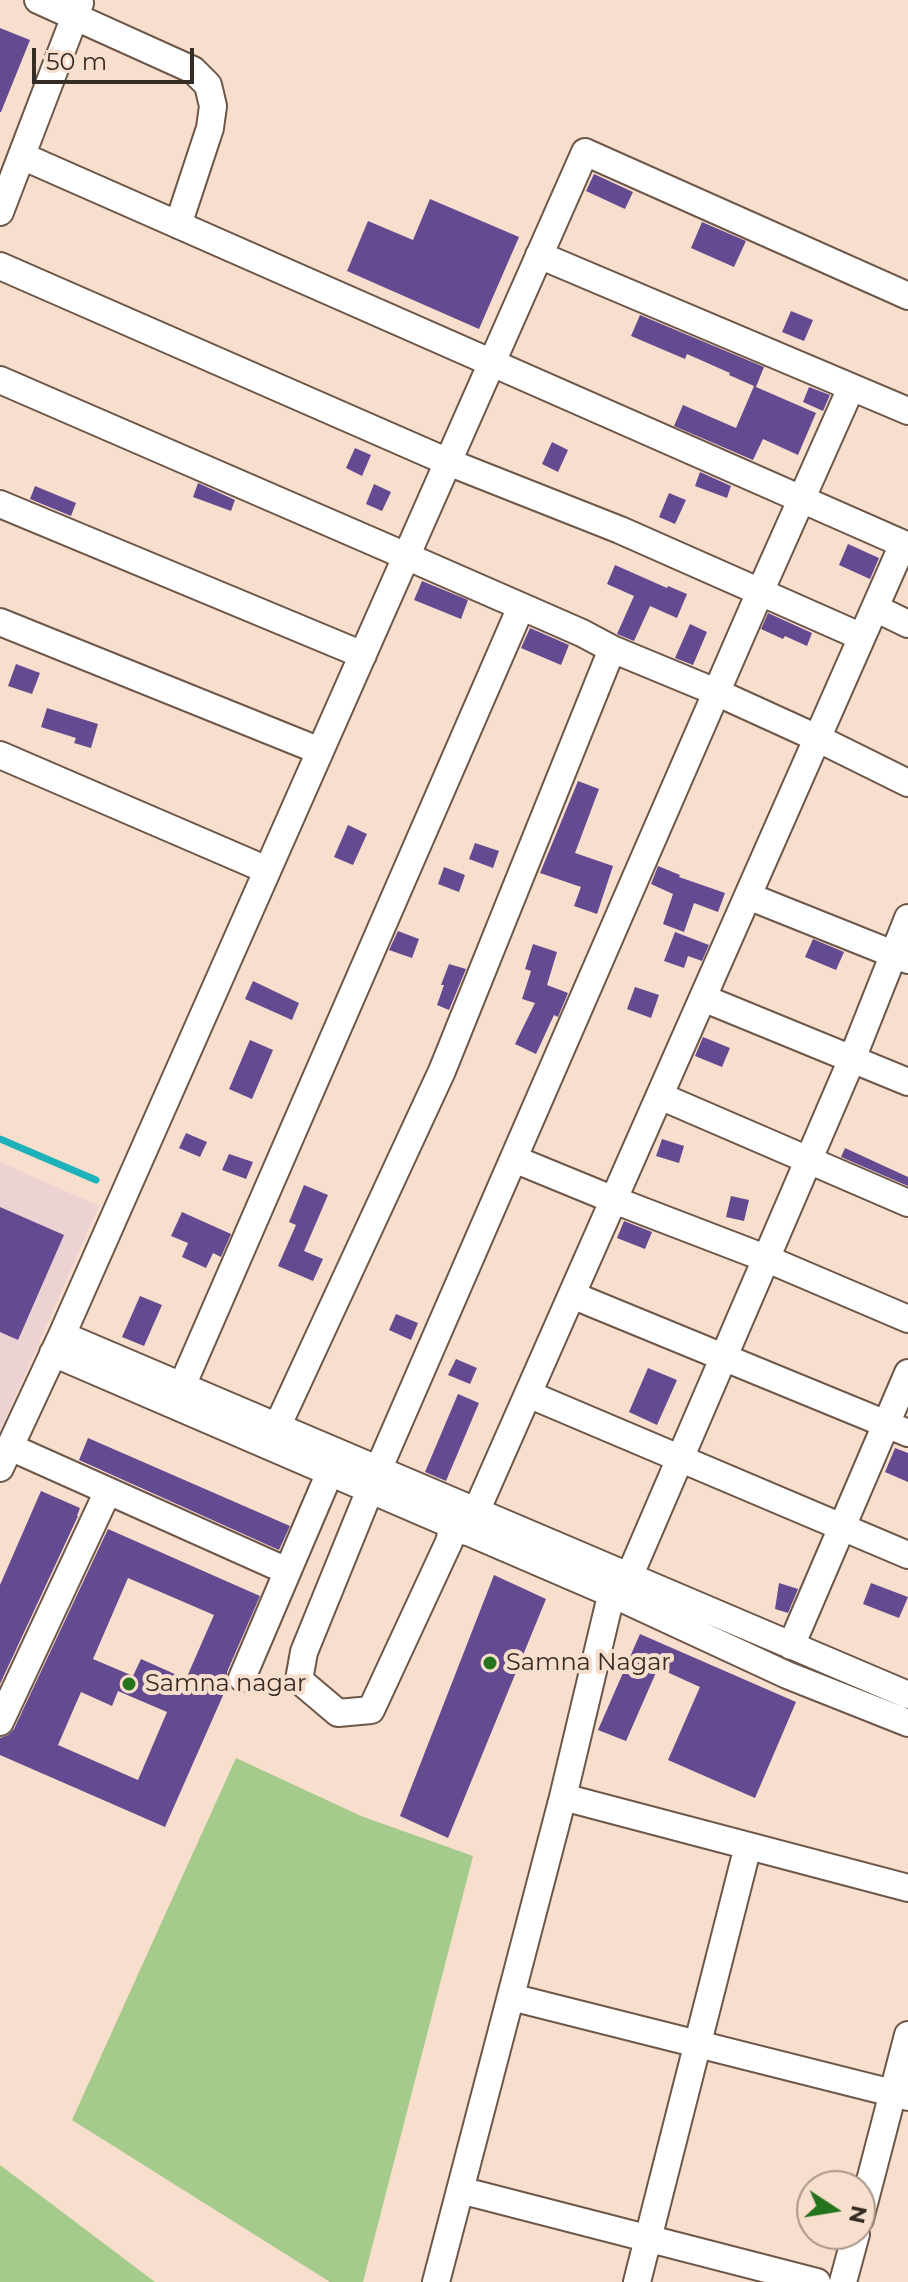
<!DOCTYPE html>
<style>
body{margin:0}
#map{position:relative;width:908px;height:2282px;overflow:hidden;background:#f8decd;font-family:Montserrat,sans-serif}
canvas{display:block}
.north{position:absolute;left:796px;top:2170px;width:80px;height:80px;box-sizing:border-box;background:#f8decd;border:2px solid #aa978a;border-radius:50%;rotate:102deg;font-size:22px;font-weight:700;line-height:32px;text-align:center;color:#362c26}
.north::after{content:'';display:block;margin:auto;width:28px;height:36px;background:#23741c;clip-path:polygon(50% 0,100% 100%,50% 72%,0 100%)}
.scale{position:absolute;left:32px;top:48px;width:162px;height:36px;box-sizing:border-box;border:4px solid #362c26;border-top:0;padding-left:10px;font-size:24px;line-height:28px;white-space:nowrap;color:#362c26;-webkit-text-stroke:6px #f8decd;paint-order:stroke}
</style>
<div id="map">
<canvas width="908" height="2282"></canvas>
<div class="north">N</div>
<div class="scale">50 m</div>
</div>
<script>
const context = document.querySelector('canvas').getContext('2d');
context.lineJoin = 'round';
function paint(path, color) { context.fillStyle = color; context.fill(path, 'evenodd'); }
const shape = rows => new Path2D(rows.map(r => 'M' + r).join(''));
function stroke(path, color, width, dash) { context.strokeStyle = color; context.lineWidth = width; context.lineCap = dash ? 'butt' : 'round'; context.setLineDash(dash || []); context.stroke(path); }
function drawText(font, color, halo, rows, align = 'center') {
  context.font = font + ' Montserrat,sans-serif'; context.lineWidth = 8; context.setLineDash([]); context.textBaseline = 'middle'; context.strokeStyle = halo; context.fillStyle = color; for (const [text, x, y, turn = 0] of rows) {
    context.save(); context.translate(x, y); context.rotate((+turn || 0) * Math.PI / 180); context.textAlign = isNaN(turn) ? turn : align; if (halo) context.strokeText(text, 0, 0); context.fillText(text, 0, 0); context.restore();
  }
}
paint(shape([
 [0,1162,99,1206,0,1431]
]), '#edd2d4');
paint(shape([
 [236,1758,361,1816,473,1856,363,2282,330,2282,72,2120],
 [0,2165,155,2282,0,2282]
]), '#a5cb8c');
stroke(shape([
 [0,1139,96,1180]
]), '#1db1b9', 7);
paint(shape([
 [0,28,30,40,1,112,0,112],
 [594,174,633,192,625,209,586,191],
 [430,199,519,237,479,329,347,271,368,221,413,240],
 [702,222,746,241,734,267,691,248],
 [791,311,813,320,804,341,782,332],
 [640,315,764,367,756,387,816,413,798,455,763,439,753,460,674,426,683,405,736,428,754,386,729,375,730,373,687,354,685,359,631,336],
 [809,387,830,395,823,411,803,402],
 [552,442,568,450,558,472,542,464],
 [355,448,371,455,362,476,346,468],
 [700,472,731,486,727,498,695,486],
 [198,483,235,500,231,511,193,497],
 [374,484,391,492,382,511,366,504],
 [35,486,76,503,71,516,30,499],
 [669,493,686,500,675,524,659,517],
 [848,544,879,558,870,579,839,565],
 [615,565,667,588,668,586,687,594,677,618,650,606,634,641,617,634,634,596,607,584],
 [422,581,468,600,461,619,414,600],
 [768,613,812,633,807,646,785,636,783,639,761,629],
 [690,624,707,632,693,665,675,658],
 [530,628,569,645,561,665,521,648],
 [16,664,40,673,32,694,8,686],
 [47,708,98,724,91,748,74,743,76,738,41,727],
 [578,781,599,789,575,853,613,866,597,914,574,906,581,887,540,873],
 [348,825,367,834,353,865,334,857],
 [475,843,499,851,493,868,469,859],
 [658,866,680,875,679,877,725,893,718,912,694,903,684,932,663,924,673,894,651,884],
 [444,867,465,875,459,892,438,884],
 [398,931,419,939,412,958,389,950],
 [675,932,709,945,702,961,688,956,684,968,664,961],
 [813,939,844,952,836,970,805,957],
 [533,944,557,952,547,985,568,993,558,1017,554,1015,536,1054,515,1044,535,1003,522,999,531,971,525,969],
 [449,964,466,969,449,1010,437,1005,444,985,441,985],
 [253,981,299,1003,292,1020,245,999],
 [635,987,659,995,651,1018,627,1009],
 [703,1037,730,1048,722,1067,695,1056],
 [250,1040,273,1050,252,1099,229,1089],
 [186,1133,207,1142,200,1157,179,1148],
 [662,1139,684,1146,679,1163,656,1156],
 [845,1148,908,1177,908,1186,841,1157],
 [229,1154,253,1162,246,1179,222,1170],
 [304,1185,328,1195,304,1251,323,1259,313,1281,278,1266,296,1225,289,1222],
 [731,1196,749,1200,744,1221,726,1217],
 [0,1207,64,1235,18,1340,0,1332],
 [182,1212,231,1234,221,1257,213,1253,206,1268,182,1257,188,1243,171,1236],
 [624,1221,652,1232,645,1249,617,1238],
 [140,1296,162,1305,144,1346,122,1337],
 [396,1314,418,1323,411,1340,389,1330],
 [456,1359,477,1368,470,1384,448,1375],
 [648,1368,677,1380,657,1425,629,1412],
 [458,1394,479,1403,446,1481,425,1472],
 [88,1438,290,1526,279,1550,79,1460],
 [895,1448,908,1453,908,1482,885,1472],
 [41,1491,80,1508,77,1516,78,1516,0,1684,0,1585],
 [108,1529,260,1596,227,1672,228,1684,165,1827,0,1755,0,1738,8,1735,14,1729],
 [128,1578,214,1615,186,1679,141,1659,133,1676,93,1659],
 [118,1691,167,1712,138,1780,58,1745,81,1692,112,1706],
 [494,1575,546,1599,448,1838,400,1816],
 [779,1583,798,1589,788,1613,775,1609],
 [871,1583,908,1597,899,1618,863,1604],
 [640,1634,796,1702,755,1798,668,1760,700,1687,658,1668,626,1741,598,1730]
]), '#644a90');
const minor = shape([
 [38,0,193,70,208,85,213,106,210,128,178,225],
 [22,156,908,546],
 [0,212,80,3],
 [539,255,908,411],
 [0,266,448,462,620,530,862,637],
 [0,380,406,556,582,633,612,649,716,692,817,738,908,783],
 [0,504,363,655],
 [875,608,908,624],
 [0,622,320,751],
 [0,755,267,870],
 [748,896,908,960],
 [703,998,908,1082],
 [660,1096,908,1203],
 [514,1159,614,1200,765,1258,908,1319],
 [572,1295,908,1433],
 [62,1335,908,1695],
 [53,1353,610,1593,787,1675,908,1723],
 [182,1386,521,607],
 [528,1394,908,1555],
 [277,1427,442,1071,612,649],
 [10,1447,287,1571],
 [0,1468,62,1335,585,152,908,296],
 [453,1525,449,1542,371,1710,338,1713,299,1680,304,1652,378,1470,760,592,851,388],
 [467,1532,903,544],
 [629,1577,852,1059,908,918],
 [791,1646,908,1373],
 [242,1678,330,1472],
 [0,1722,108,1491],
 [563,1797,908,1888],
 [511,1997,908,2097],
 [460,2190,817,2282],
 [860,2219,908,2035],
 [436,2282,563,1797,615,1579],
 [637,2282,748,1846],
 [843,2282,856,2234]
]);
stroke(minor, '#6c5748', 30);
stroke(minor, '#fff', 26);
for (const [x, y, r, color] of [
 [490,1663,8,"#23741c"],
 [129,1684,8,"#23741c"]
]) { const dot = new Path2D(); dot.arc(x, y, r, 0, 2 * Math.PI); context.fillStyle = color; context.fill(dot); stroke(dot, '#f8decd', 3); }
drawText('24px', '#362c26', '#f8decd', [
 ["Samna Nagar",506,1663],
 ["Samna nagar",145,1684]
], 'left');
</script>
